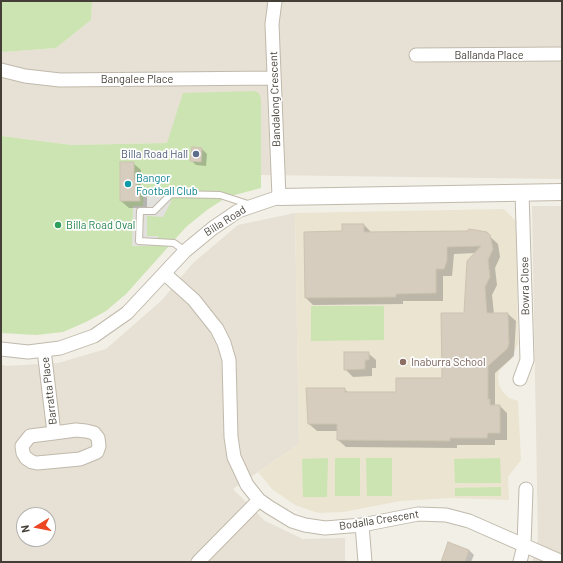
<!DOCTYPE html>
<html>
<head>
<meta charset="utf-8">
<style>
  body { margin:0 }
  #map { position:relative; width:563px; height:563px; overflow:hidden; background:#f2efe6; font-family:Barlow,sans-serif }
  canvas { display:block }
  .frame { position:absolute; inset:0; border:2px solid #443f36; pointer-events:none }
  .north { position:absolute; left:16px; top:507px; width:40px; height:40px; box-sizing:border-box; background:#fff; border:1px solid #b4b2af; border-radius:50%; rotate:260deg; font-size:11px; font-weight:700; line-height:16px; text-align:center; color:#443f36 }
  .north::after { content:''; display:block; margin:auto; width:14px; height:18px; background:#ed4622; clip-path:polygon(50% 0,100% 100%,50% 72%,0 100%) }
</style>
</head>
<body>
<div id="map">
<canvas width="563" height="563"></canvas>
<div class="frame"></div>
<div class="north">N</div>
</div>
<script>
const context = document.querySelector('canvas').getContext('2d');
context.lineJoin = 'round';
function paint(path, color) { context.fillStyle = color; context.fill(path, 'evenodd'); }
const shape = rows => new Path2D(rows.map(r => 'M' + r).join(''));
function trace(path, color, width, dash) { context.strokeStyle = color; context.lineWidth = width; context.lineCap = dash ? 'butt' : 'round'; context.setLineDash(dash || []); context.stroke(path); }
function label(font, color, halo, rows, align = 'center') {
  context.font = font + ' Barlow,sans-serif'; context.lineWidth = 3.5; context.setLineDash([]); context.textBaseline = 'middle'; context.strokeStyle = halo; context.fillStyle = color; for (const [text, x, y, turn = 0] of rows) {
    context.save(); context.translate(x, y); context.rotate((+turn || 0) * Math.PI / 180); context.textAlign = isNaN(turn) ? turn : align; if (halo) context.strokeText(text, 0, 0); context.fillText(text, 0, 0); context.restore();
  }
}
const residential = shape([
  [92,1,562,1,562,179,261,175,261,99,167,143,72,145,1,136,1,50,4,52,56,48,91,20],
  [532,206,562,206,562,562,532,562,538,541],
  [295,213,299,444,233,489,265,521,303,539,345,538,345,562,1,562,1,364,6,366,58,363,106,349,162,300,193,263,238,225],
  [24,515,48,515,48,539,24,539]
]);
const education = shape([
  [504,209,516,221,518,344,511,359,499,371,498,378,499,385,503,392,509,398,518,401,521,460,508,477,509,500,451,498,400,501,344,512,318,513,295,505,272,489,258,472,299,444,295,213]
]);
const green = shape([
  [1,1,92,1,91,20,56,48,4,52,1,50],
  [254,91,259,93,261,99,261,188,227,197,207,210,186,227,126,294,106,311,86,322,63,332,36,335,1,333,1,136,72,145,167,143,183,93],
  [311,306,384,306,384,340,311,341],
  [328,458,327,497,303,497,302,459],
  [335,458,360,458,360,496,335,496],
  [366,458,392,458,392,496,367,496],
  [500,458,501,483,455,483,454,459],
  [501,487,501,496,455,496,455,488]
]);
const parking = shape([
  [144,189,171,189,171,202,163,217,147,216,147,236,158,236,158,246,132,246,133,206,143,206]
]);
const shadow = shape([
  [202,149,207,154,206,166,196,165,191,160],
  [133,163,141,170,141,187,147,197,147,208,129,208,121,201],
  [364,225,372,233,486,233,498,244,500,257,495,268,497,285,492,295,494,314,508,314,516,321,514,356,495,373,495,406,500,406,507,413,507,440,495,440,495,445,457,445,457,448,346,447,338,440,338,431,317,431,309,424,344,389,349,393,397,393,443,379,465,314,475,253,454,254,452,276,443,276,443,301,403,301,403,304,313,305,306,298,343,232],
  [368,353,376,360,376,368,372,368,372,376,353,377,345,369],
  [469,550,474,555,471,562,443,562]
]);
const building = shape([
  [192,147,202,148,201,162,190,161,192,147],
  [120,162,134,162,134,180,136,180,136,188,139,188,140,201,120,201,120,162],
  [342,224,364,224,364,232,467,231,469,229,487,232,490,235,493,249,488,260,490,277,485,287,487,313,508,313,509,344,507,349,488,366,488,399,490,399,490,405,500,405,500,433,488,433,487,438,450,438,450,441,337,440,337,424,308,424,306,388,345,388,345,392,396,392,396,378,442,378,441,313,464,313,467,261,481,246,447,247,447,261,444,269,436,269,436,293,396,294,396,297,305,298,304,232,342,231,342,224],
  [344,352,369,352,369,360,365,360,365,369,344,370,344,352],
  [448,542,469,550,465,562,441,562,448,542]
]);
const service = shape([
  [185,251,174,243,139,241,140,211,154,211,171,194,220,195,251,205]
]);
const minor = shape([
  [416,55,562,54],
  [1,70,25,76,60,80,274,78],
  [165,274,194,300,217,329,224,343,229,360,231,437,234,457,247,485,259,500,269,507,292,521,305,525,325,528,362,525,418,514,446,515,469,521,562,562],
  [1,349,28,352,60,348,94,336,127,313,185,251,213,228,238,211,279,197,272,24,275,1],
  [44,350,54,433,76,430,86,431,94,433,98,438,99,446,97,452,80,459,37,463,32,462,26,458,23,453,22,446,30,436,54,433],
  [520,379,527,360,522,192],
  [362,525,365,562],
  [198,562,259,500],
  [520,562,524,545,526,489]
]);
const tertiary = shape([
  [279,197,562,192]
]);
const markers = [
  [196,154,4,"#5c6f8a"],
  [128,184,4,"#0f9aa8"],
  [58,225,4,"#2e9e5b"],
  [403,362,4,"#8d6e63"]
];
const streetNames = [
  ["Ballanda Place",489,55],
  ["Bangalee Place",137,79],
  ["Bandalong Crescent",275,99,-92],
  ["Billa Road",225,221,-32],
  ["Bowra Close",525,286,-91],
  ["Barratta Place",49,391,-97],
  ["Bodalla Crescent",379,520,-9]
];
const serviceNames = [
  ["Billa Road Hall",188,154]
];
const cultureNames = [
  ["Bangor",136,178],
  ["Football Club",136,191]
];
const leisureNames = [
  ["Billa Road Oval",66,225]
];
const educationNames = [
  ["Inaburra School",411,362]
];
paint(residential, '#e6e1d4');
paint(education, '#eae4d1');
paint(green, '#cce4b1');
paint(parking, '#e3e1de');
paint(shadow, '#0003');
paint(building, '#d6cdbf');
trace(building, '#cdc3b0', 1);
trace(service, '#c0b9ac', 8);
trace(minor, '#c0b9ac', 15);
trace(tertiary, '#c0b9ac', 18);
trace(service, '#fff', 6);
trace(minor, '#fff', 13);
trace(tertiary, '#fff', 16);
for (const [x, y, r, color] of markers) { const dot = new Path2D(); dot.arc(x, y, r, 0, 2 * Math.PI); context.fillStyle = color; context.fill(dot); trace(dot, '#fff', 1.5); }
label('11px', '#443f36', '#fff', streetNames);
label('11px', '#4e5e75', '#fff', serviceNames, 'right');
label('11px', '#0d838f', '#fff', cultureNames, 'left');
label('11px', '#27864d', '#fff', leisureNames, 'left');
label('11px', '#785e54', '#fff', educationNames, 'left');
</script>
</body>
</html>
